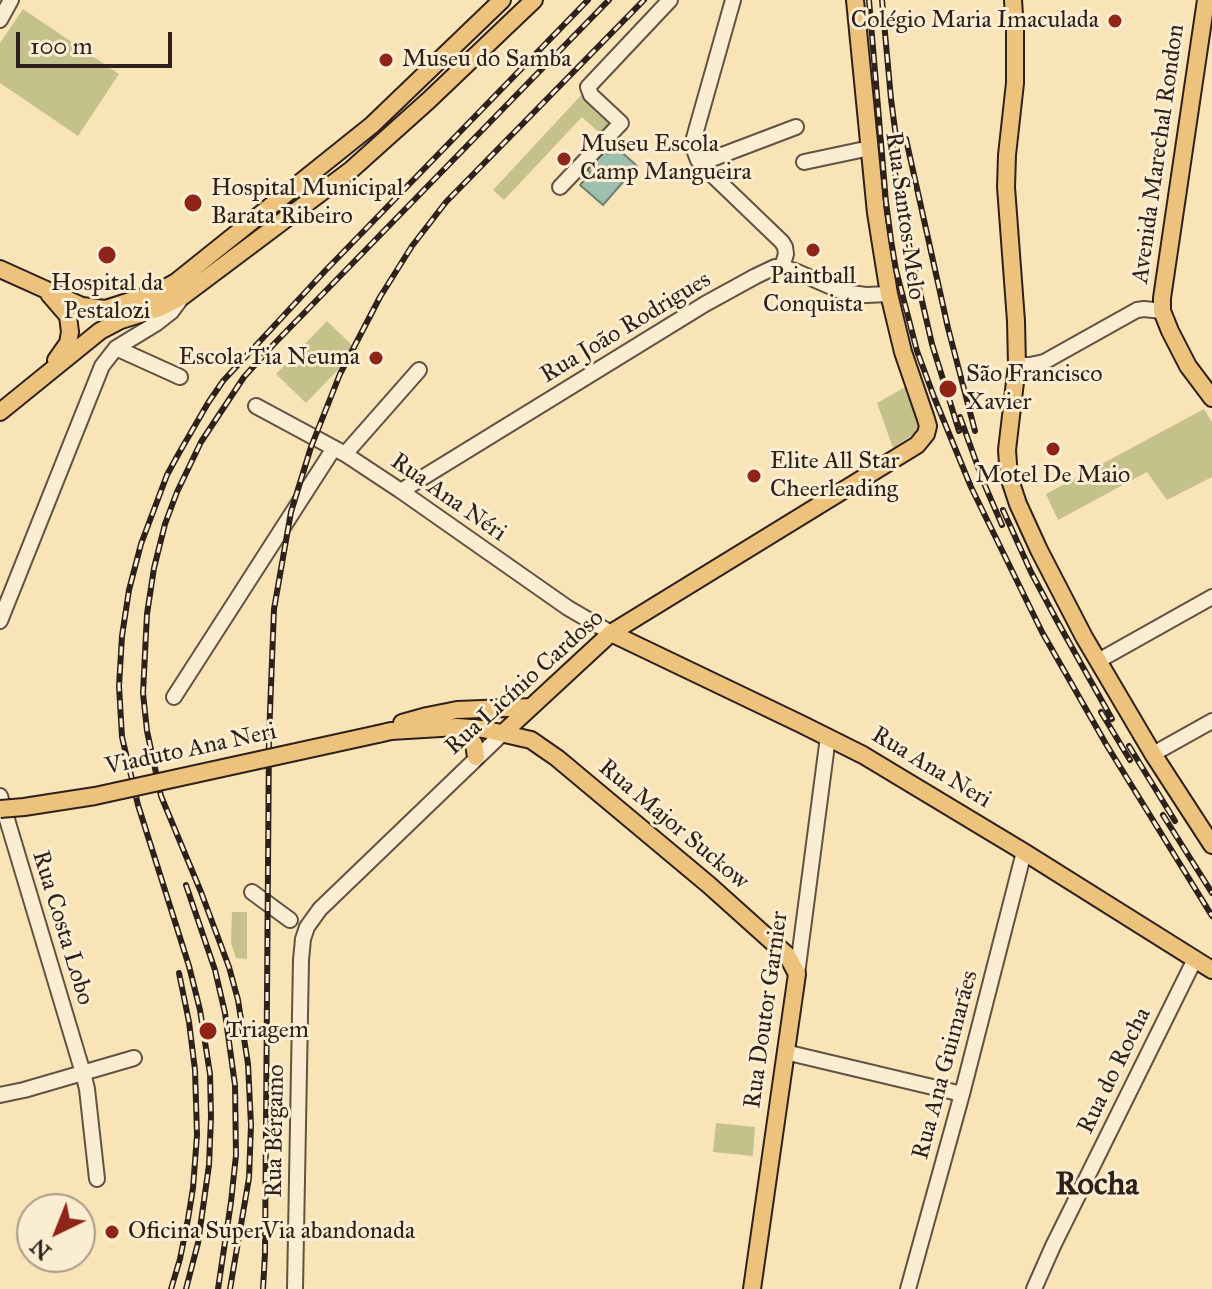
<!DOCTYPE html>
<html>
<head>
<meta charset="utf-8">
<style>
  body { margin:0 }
  #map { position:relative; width:1212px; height:1289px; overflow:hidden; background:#f9e4b8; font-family:"IM FELL Great Primer",serif }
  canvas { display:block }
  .north { position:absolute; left:16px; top:1193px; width:80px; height:80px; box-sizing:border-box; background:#fbedd1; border:2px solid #a99b88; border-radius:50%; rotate:223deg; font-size:22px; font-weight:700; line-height:32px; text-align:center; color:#2e211b }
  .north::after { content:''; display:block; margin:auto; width:28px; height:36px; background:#8f2418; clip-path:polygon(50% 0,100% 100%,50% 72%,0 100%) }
  .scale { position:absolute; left:16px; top:32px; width:156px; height:36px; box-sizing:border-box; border:4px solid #2e211b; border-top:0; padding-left:10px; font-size:24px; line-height:28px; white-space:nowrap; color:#2e211b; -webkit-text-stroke:6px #fbedd1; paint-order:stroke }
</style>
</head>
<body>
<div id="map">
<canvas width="1212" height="1289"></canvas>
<div class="north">N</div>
<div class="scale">100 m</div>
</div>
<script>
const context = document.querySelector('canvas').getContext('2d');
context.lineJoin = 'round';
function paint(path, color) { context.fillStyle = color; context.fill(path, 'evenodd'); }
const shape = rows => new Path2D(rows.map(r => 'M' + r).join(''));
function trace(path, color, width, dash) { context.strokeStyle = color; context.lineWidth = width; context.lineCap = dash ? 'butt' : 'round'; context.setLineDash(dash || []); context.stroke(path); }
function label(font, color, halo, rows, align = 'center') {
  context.font = font + ' "IM FELL Great Primer",serif'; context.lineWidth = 6; context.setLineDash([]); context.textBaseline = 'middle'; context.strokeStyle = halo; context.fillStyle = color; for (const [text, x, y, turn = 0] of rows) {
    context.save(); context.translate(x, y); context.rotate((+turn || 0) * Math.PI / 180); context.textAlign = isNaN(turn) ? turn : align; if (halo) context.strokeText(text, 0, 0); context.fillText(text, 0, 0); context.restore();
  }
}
const green = shape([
  [23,9,119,74,78,136,0,83,0,43],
  [585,91,617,121,603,136,582,117,504,200,493,190],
  [327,321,357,350,306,403,276,374],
  [907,386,920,424,921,429,893,448,877,403],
  [1204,409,1212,422,1212,477,1167,500,1147,472,1058,520,1046,494],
  [232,912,247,912,247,959,236,958,231,943],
  [716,1123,755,1127,753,1156,713,1152]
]);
const water = shape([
  [615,146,637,166,603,205,580,185,591,173,584,167,601,148,608,154,615,146]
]);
const minor = shape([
  [733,0,694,138,693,147,698,160,705,168,782,242,785,247,786,254,782,267],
  [0,20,11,0],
  [698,160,709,160,796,127],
  [804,162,870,148],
  [560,187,621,123,591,95,588,87,670,0],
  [116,348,180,377],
  [1017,365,1030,365,1044,362,1137,310,1144,309,1162,311],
  [256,406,345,454,401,491,568,608,611,633],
  [345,454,419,370],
  [401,491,705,304,756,276,775,267,782,267,795,271,843,292,866,295,889,294],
  [0,621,102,366,116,348,157,323,171,312,183,296],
  [1098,661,1212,597],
  [174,697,334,448],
  [1153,754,1212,721],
  [0,796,83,1073,87,1089,97,1179],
  [252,892,290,920],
  [797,974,828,737],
  [785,1052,962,1094],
  [0,1095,24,1090,134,1058],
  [295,1289,301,960,303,939,307,927,320,909,503,733],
  [908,1289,962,1094,1024,852],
  [1034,1289,1053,1246,1195,959]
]);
const major = shape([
  [1013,0,1015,30,1015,83,1007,155,1006,187,1016,321,1017,365,1007,450,1009,477,1018,504,1039,550,1084,637,1153,754,1212,845],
  [1206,0,1162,298,1162,311,1170,331,1188,366,1212,398],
  [0,269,82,306,105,309,158,292,176,282,372,125,502,0],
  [49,294,68,316,70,332,68,343,56,360],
  [0,412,100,331,121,320,162,307,183,296,351,170,429,100,534,0],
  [611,633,801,724,863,755,1024,852,1212,970],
  [402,723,427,716,457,710,531,707],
  [457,727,464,731,474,744,476,757],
  [503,733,611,633,917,445,926,434,928,426,926,419,903,352,889,294,876,213,855,0],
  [378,734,391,731,457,727,483,729,531,740,557,758,709,885,787,955,797,974,752,1289]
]);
const rail = shape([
  [869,0,886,202,891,240,896,270,917,351,934,397,971,487,1042,632,1106,744,1212,916],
  [882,0,891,99,899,160],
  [906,139,948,328,975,431],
  [891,151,906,232,932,344,959,431],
  [960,417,983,481,1002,525],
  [1003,510,1031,572,1056,619,1112,719],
  [1101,712,1130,760],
  [1129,746,1175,821],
  [1163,815,1212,893],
  [186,885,215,970,225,1013,235,1085,236,1155,231,1202,218,1289],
  [171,1289,180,1259,188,1219,193,1188,197,1135,195,1070,189,1022,179,973],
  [186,1289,198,1243,209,1165,211,1117,210,1074,200,1010,189,966,138,805,122,737,119,686,122,636,129,590,141,544,167,475,179,453,208,403,223,381,325,271,588,0],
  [230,1289,249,1178,251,1125,248,1064,238,1000,229,967,201,892,161,796,147,731,143,693,147,614,154,568,165,524,177,492,201,442,244,377,272,346,609,0],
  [263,1289,265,1253,269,737,274,609,291,512,311,447,340,374,380,297,412,246,446,202,644,0]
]);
const majorBridge = shape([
  [0,809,24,807,95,796,378,734]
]);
const markers = [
  [1115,21,8,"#8f2418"],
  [386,60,8,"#8f2418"],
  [564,159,8,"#8f2418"],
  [193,203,10,"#8f2418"],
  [813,250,8,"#8f2418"],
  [107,255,10,"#8f2418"],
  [376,358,8,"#8f2418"],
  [948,389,10,"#8f2418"],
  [1053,449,8,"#8f2418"],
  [754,476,8,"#8f2418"],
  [208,1031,10,"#8f2418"],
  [112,1232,8,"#8f2418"]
];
const poiNames = [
  ["Colégio Maria Imaculada",1099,21,"right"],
  ["Museu do Samba",402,60],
  ["Museu Escola",580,145],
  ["Camp Mangueira",580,173],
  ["Hospital Municipal",211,189],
  ["Barata Ribeiro",211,217],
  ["Paintball",813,277,"center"],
  ["Conquista",813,305,"center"],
  ["Hospital da",107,284,"center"],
  ["Pestalozi",107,312,"center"],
  ["Escola Tia Neuma",360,358,"right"],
  ["São Francisco",966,375],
  ["Xavier",966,403],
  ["Elite All Star",770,462],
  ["Cheerleading",770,490],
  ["Motel De Maio",1053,476,"center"],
  ["Triagem",226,1031],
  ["Oficina SuperVia abandonada",128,1232]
];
const streetNames = [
  ["Avenida Marechal Rondon",1159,154,-82],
  ["Rua Santos Melo",904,216,82],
  ["Rua João Rodrigues",626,328,-31],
  ["Rua Ana Néri",448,498,35],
  ["Rua Licínio Cardoso",525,683,-42],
  ["Viaduto Ana Neri",191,750,-12],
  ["Rua Ana Neri",931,768,31],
  ["Rua Major Suckow",673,825,40],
  ["Rua Costa Lobo",62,928,73],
  ["Rua Doutor Garnier",767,1010,-82],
  ["Rua Ana Guimarães",946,1065,-75],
  ["Rua do Rocha",1115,1071,-64],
  ["Rua Bérgamo",276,1131,-89]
];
const districtNames = [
  ["Rocha",1097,1186]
];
paint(green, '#c4c28a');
paint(water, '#9ebfae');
trace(water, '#718073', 2);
trace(minor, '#615242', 18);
trace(major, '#2e211b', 20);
trace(minor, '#fbedd1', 14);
trace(major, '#ecc27c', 16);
trace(rail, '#2e211b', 6);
trace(rail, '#fbedd1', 3, [9]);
trace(majorBridge, '#2e211b', 20, []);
trace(majorBridge, '#ecc27c', 16);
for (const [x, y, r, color] of markers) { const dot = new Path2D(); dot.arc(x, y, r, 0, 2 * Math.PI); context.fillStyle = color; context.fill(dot); trace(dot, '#fbedd1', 3); }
label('24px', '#2e211b', '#fbedd1', poiNames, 'left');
label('24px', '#2e211b', '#fbedd1', streetNames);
label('bold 32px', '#2e211b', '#fbedd1', districtNames);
</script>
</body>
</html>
